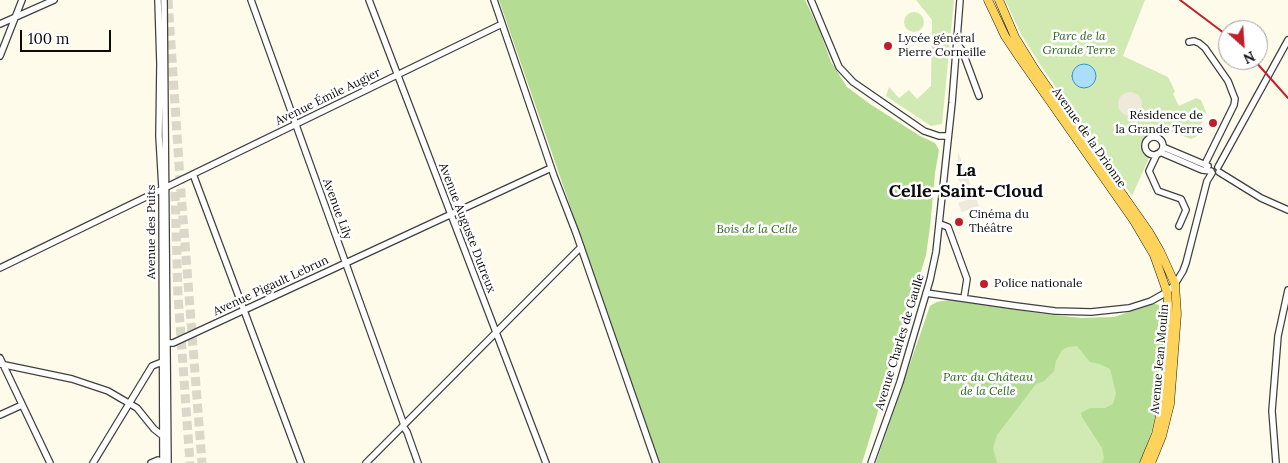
<!DOCTYPE html>
<html>
<head>
<meta charset="utf-8">
<style>
  body { margin:0 }
  #map { position:relative; width:1288px; height:463px; overflow:hidden; background:#fffbea; font-family:Lora,serif }
  canvas { display:block }
  .north { position:absolute; left:1218px; top:20px; width:50px; height:50px; box-sizing:border-box; background:#fff; border:1px solid #9e9e9e; border-radius:50%; rotate:154deg; font-size:14px; font-weight:700; line-height:20px; text-align:center; color:#0c0c0c }
  .north::after { content:''; display:block; margin:auto; width:18px; height:22px; background:#c01f2a; clip-path:polygon(50% 0,100% 100%,50% 72%,0 100%) }
  .scale { position:absolute; left:20px; top:30px; width:91px; height:22px; box-sizing:border-box; border:2px solid #0c0c0c; border-top:0; padding-left:6px; font-size:15px; line-height:18px; white-space:nowrap; color:#0c0c0c; -webkit-text-stroke:4px #fff; paint-order:stroke }
</style>
</head>
<body>
<div id="map">
<canvas width="1288" height="463"></canvas>
<div class="north">N</div>
<div class="scale">100 m</div>
</div>
<script>
const context = document.querySelector('canvas').getContext('2d');
context.lineJoin = 'round';
function paint(path, color) { context.fillStyle = color; context.fill(path, 'evenodd'); }
const shape = rows => new Path2D(rows.map(r => 'M' + r).join(''));
function trace(path, color, width, dash) { context.strokeStyle = color; context.lineWidth = width; context.lineCap = dash ? 'butt' : 'round'; context.setLineDash(dash || []); context.stroke(path); }
function label(font, color, halo, rows, align = 'center') {
  context.font = font + ' Lora,serif'; context.lineWidth = 5; context.setLineDash([]); context.textBaseline = 'middle'; context.strokeStyle = halo; context.fillStyle = color; for (const [text, x, y, turn = 0] of rows) {
    context.save(); context.translate(x, y); context.rotate((+turn || 0) * Math.PI / 180); context.textAlign = isNaN(turn) ? turn : align; if (halo) context.strokeText(text, 0, 0); context.fillText(text, 0, 0); context.restore();
  }
}
const green = shape([
  [916,0,954,0,942,124,931,126,886,96,889,87,899,98,909,90,917,99,931,86,932,20],
  [1005,0,1145,0,1123,56,1168,77,1175,91,1173,94,1179,106,1196,98,1201,100,1206,112,1196,137,1191,139,1167,130,1160,125,1154,125,1147,127,1150,135,1145,137,1142,146,1145,154,1149,158,1132,196,1041,66,1021,34],
  '904 22a10 10 0 1 1 20 0a10 10 0 1 1-20 0Z',
  [950,300,1043,314,1081,318,1114,317,1154,304,1159,305,1162,311,1164,328,1152,430,1140,463,876,463,930,306,937,302]
]);
const forest = shape([
  [499,0,805,0,819,29,831,62,847,87,870,104,920,136,935,143,939,150,935,173,930,227,926,255,862,463,659,463],
  [950,300,1043,314,1081,318,1114,317,1154,304,1159,305,1162,311,1164,328,1160,396,1152,430,1140,463,1102,463,1104,458,1102,448,1082,417,1081,413,1090,408,1105,408,1113,404,1116,393,1110,369,1100,364,1090,362,1077,346,1068,347,1062,350,1056,361,1054,371,1044,381,1036,384,997,435,993,448,997,463,876,463,930,306,937,302]
]);
const plaza = shape([
  '1118 104a12 12 0 1 1 24 0a12 12 0 1 1-24 0Z',
  [958,152,979,206,962,212,958,203,972,198,967,184,963,186,957,178]
]);
const water = shape([
  '1072 76a12 12 0 1 1 24 0a12 12 0 1 1-24 0Z'
]);
const highwayTunnel = shape([
  [168,0,180,179,202,463],
  [175,192,178,296,190,463]
]);
const minor = shape([
  [158,0,160,64,159,136,162,188,163,463],
  [164,0,168,463],
  [251,0,404,425],
  [369,0,546,463],
  [494,0,554,176,576,233,656,463],
  [811,0,839,67,853,82,924,131,939,136,948,136],
  [0,24,54,0],
  [1189,42,1194,41,1199,43,1205,48,1228,81,1235,99,1234,105,1205,164],
  [957,44,962,50,979,96],
  [0,56,22,0],
  '1145 146a9 9 0 1 1 18 0a9 9 0 1 1-18 0Z',
  [1163,147,1208,166],
  [1160,152,1202,170,1211,171],
  [1157,154,1149,171,1158,191,1181,199,1186,210,1179,226],
  [1218,167,1288,40],
  [1219,172,1261,198,1288,210],
  [193,174,301,463],
  [940,224,948,227,967,279,964,298],
  [0,268,502,24],
  [926,293,1016,306,1055,311,1091,312,1129,308,1151,301,1167,292,1175,284,1183,271,1186,263,1207,181,1212,173],
  [164,343,173,343,551,168],
  [0,358,50,463],
  [0,364,72,379,108,391,137,408,154,429,164,437],
  [0,415,22,405],
  [403,426,407,432,418,463],
  [93,463,152,366,162,362],
  [151,463,158,460,162,463],
  [366,463,581,247],
  [871,463,900,382,930,280,936,252,952,103,960,0],
  [1276,463,1272,411,1278,336,1288,290]
]);
const major = shape([
  [988,0,1005,36,1019,57,1134,221,1154,255,1160,272,1167,292,1169,314,1163,403,1156,434,1144,463],
  [999,0,1015,37,1034,68,1149,232,1160,251,1175,284,1177,314,1170,404,1162,436,1151,463]
]);
const rail = shape([
  [1180,0,1228,36],
  [1254,60,1288,98]
]);
const markers = [
  [888,46,5,"#c01f2a"],
  [1213,123,5,"#c01f2a"],
  [959,222,5,"#c01f2a"],
  [984,284,5,"#c01f2a"]
];
const parkNames = [
  ["Parc de la",1079,37],
  ["Grande Terre",1079,51],
  ["Bois de la Celle",757,230],
  ["Parc du Château",988,378],
  ["de la Celle",988,392]
];
const poiNames = [
  ["Lycée général",898,39],
  ["Pierre Corneille",898,53],
  ["Résidence de",1203,116,"right"],
  ["la Grande Terre",1203,130,"right"],
  ["Cinéma du",969,215],
  ["Théâtre",969,229],
  ["Police nationale",994,284]
];
const streetNames = [
  ["Avenue Émile Augier",328,97,-26],
  ["Avenue de la Drionne",1089,138,55],
  ["Avenue Lily",337,209,70],
  ["Avenue Auguste Dutreux",467,228,69],
  ["Avenue des Puits",152,232,-90],
  ["Avenue Pigault Lebrun",271,286,-25],
  ["Avenue Charles de Gaulle",900,342,-73],
  ["Avenue Jean Moulin",1160,359,-85]
];
const districtNames = [
  ["La",966,171],
  ["Celle-Saint-Cloud",966,192]
];
paint(green, '#d1eab3');
paint(forest, '#b4dc92');
paint(plaza, '#eee9da');
paint(water, '#addef8');
trace(water, '#3195d2', 1);
trace(highwayTunnel, '#dbd7c9', 9, [9, 4.5]);
trace(minor, '#3f3f3f', 8);
trace(major, '#1d1d1d', 9);
trace(minor, '#fff', 5.5);
trace(major, '#fed35b', 8);
trace(rail, '#c01f2a', 2);
for (const [x, y, r, color] of markers) { const dot = new Path2D(); dot.arc(x, y, r, 0, 2 * Math.PI); context.fillStyle = color; context.fill(dot); trace(dot, '#fff', 2); }
label('italic 12px', '#2b651a', '#fff', parkNames);
label('12px', '#0c0c0c', '#fff', poiNames, 'left');
label('12px', '#0c0c0c', '#fff', streetNames);
label('bold 18px', '#0c0c0c', '#fff', districtNames);
</script>
</body>
</html>
